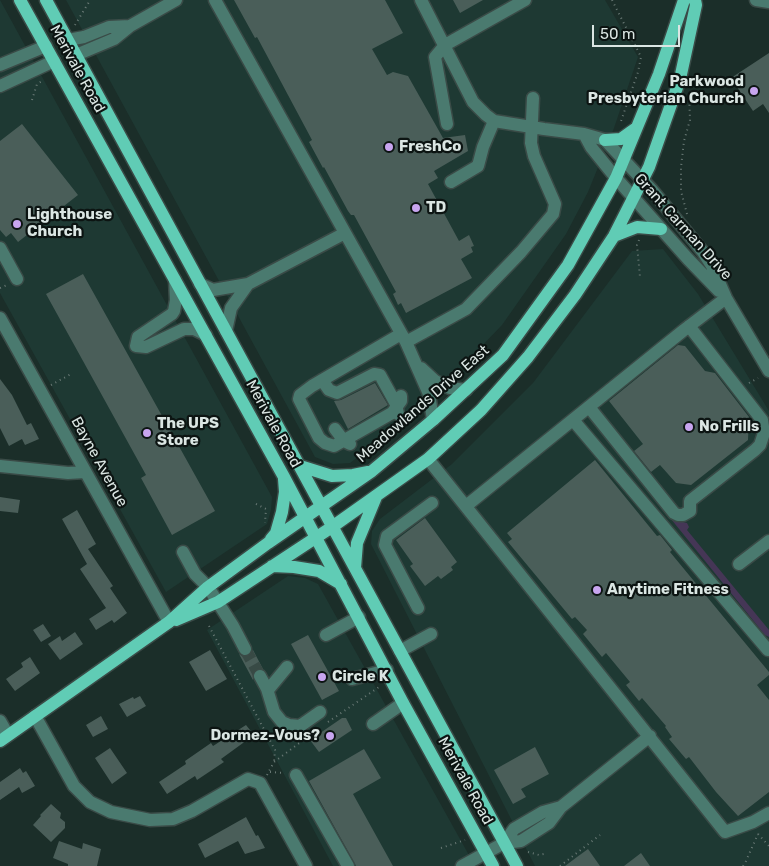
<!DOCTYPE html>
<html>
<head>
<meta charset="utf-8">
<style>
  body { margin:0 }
  #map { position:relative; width:769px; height:866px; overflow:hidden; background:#1b2e29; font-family:Rubik,sans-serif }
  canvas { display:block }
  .scale { position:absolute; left:592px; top:25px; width:88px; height:22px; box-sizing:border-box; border:2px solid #dbe6e3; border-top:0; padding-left:6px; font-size:15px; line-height:18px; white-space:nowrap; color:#dbe6e3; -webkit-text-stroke:4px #0c1412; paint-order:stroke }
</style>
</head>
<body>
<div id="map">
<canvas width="769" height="866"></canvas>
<div class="scale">50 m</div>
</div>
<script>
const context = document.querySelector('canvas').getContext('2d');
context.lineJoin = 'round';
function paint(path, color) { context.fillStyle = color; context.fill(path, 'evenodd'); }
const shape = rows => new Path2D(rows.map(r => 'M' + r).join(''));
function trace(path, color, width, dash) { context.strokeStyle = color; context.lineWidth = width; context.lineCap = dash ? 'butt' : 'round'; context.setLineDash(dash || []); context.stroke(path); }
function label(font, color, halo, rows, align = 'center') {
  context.font = font + ' Rubik,sans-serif'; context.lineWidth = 4.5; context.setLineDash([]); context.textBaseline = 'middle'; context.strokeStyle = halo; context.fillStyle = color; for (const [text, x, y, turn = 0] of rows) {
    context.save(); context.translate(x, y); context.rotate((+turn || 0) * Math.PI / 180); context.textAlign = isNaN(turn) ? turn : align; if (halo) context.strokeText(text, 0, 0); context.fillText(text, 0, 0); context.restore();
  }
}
const built = shape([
  [0,0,272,497,271,510,267,524,166,592,0,293],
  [66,0,605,0,638,57,614,128,588,192,566,234,502,325,422,408,350,463,333,464,315,457],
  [663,249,698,294,769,411,769,866,535,866,371,544,372,531,380,519,452,464,533,383,632,251],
  [288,576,305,578,318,584,475,866,333,866,207,630]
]);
const green = shape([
  [671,519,687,523,689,527,687,530,769,630,769,637,765,635]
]);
const building = shape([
  [234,0,385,0,403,33,372,49,387,75,393,72,408,76,443,138,465,135,468,151,434,171,438,178,428,184,459,241,469,235,474,246,471,247,473,252,461,259,472,278,406,313,401,303,398,305,393,294,396,292,354,215,351,215,348,211,324,167,323,168,309,142,312,140,257,37,255,38],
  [453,0,483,0,460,13],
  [769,53,769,113,763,104,753,111,731,78],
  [22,124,78,195,18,242,11,233,6,237,0,230,0,141],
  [83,274,215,511,172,535,141,478,146,475,46,294],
  [678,345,685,346,705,371,715,373,749,417,748,440,691,485,676,483,660,465,651,472,634,451,643,444,609,401],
  [0,379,12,395,27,425,31,423,39,439,25,445,22,439,9,446,0,428],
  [375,383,388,405,348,429,334,401,341,400],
  [595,460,657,536,660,535,672,550,670,552,769,672,769,675,757,685,769,700,769,792,738,816,716,792,689,757,686,759,669,739,672,737,665,727,666,726,642,698,639,701,626,685,630,682,606,653,602,657,583,634,587,630,575,617,572,619,508,542,512,539,507,533],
  [0,497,20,500,18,513,0,511],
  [77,510,96,544,88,549,113,586,110,588,127,613,114,623,112,620,96,630,89,619,106,608,80,569,87,564,62,519],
  [425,518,457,562,451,567,453,570,441,579,438,576,425,586,410,566,413,564,396,540],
  [43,624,51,636,41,642,33,630],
  [75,632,83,644,60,660,48,644,60,636,62,641],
  [308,635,339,691,322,700,291,644],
  [210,650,227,679,206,691,189,662],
  [253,650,263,669,257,669,253,671,253,680,239,654,244,657,248,656],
  [30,657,40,673,15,691,6,679,23,667,21,663],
  [140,696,146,706,127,717,119,704,133,697,134,699],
  [101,716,108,729,93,737,86,725],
  [342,718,346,718,352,730,319,752,310,740],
  [246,725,254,735,221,759,224,762,197,780,195,776,167,794,159,782,186,764,185,761,211,743,213,746],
  [535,747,549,774,521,789,526,797,513,804,494,770],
  [110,748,127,773,112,784,95,758],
  [364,749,381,778,353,794,393,866,356,866,309,781],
  [20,768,23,773,26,771,35,786,22,793,19,787,0,800,0,782],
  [51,804,61,813,60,818,65,822,65,828,51,842,33,825,41,816,40,815],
  [246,817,256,836,258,835,265,848,245,854,238,841,205,858,198,844],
  [59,841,82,849,83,843,101,849,97,866,68,866,68,864,53,858],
  [588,849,600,866,565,866,577,857],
  [641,853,650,866,624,866]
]);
const minorTunnel = shape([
  [245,649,260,676]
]);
const path = shape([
  [612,0,641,57,638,72,620,124],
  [75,25,89,2,87,0],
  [32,100,37,84,42,81],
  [687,214,681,191,681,167,684,141,690,120,689,94],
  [639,240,637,245,640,277],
  [0,288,7,285],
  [749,383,758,378],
  [51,385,71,374],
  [256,504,266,509,265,523],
  [209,626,275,750,274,762],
  [328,722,379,687],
  [270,772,285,773],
  [267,775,274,762,306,738],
  [758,834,769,846],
  [441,848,465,840],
  [528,852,539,855,544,854],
  [560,866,600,835],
  [743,866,746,861,758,834]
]);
const minor = shape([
  [215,0,406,342,429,394,433,420],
  [421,0,473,102,486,115,494,121,544,129,584,134,605,140,652,190,703,252,712,266,726,298,769,371],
  [756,0,769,2],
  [68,40,84,37,109,27,130,26],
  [76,55,114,39,130,26,176,0],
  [0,65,46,46],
  [0,86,54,61],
  [447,124,435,57,445,45,525,0],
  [584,134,591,147,616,178,688,259,719,291],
  [451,182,478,166,483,147,494,121],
  [0,248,17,279],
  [175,280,176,300,174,311,172,314,138,337,136,346,146,347,184,329,194,329,206,335],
  [200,284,213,290,248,284,345,233],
  [0,318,169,622],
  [226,331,231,308,248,284],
  [406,342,466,309,521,252,553,214,555,204,534,156,531,143,533,98],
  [421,368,435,381,450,388,466,390],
  [322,380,329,390,337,393,374,374,380,375,396,404,398,414],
  [401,396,401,401,392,413,334,446,325,443,319,438,299,399,300,395,312,386,401,334],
  [589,407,674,513,678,515,683,515,690,511,690,501,755,450,760,445,764,433,762,420,689,326],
  [573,420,768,650],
  [335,429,344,441,350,444],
  [428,459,725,832,753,822,769,813],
  [0,466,68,473,85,472],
  [466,506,684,330,726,298],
  [183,552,195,574,208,587,233,626,245,649],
  [739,564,769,541],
  [418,608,385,545,387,536,432,503],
  [326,635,359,617],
  [400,651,431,634],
  [260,676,267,689,274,712,282,722,289,725,300,726,320,712],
  [352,679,387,670],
  [268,690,287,667],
  [35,716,74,786,90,802,111,812,150,820,173,819,192,811,248,779,260,783,306,866],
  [0,721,8,735],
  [373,724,403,703],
  [296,775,348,866],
  [504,843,514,829,543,812,561,807],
  [462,866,504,843,521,841,549,823,561,807,650,736]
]);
const major = shape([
  [20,0,284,477,403,703,493,866],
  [46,0,517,866],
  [605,140,621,139,635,129],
  [614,236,637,227,661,229],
  [300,466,332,476,353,475,368,472],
  [271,539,276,533,282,512,285,492,284,479],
  [272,566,294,567,319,571,341,584],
  [355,568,357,543,376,497],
  [176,620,218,602,332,527,428,459,481,410,528,357,575,295,614,236,649,167,680,79,696,5,695,0],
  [0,741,169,622,208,587,268,543,372,471,433,420,503,355,568,265,616,178,659,74,684,0]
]);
const markers = [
  [754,91,5,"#c8a5ef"],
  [389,147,5,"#c8a5ef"],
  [416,208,5,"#c8a5ef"],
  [17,224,5,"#c8a5ef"],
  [689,427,5,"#c8a5ef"],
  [147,433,5,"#c8a5ef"],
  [597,590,5,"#c8a5ef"],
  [322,677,5,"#c8a5ef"],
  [330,736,5,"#c8a5ef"]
];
const streetNames = [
  ["Merivale Road",77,69,61],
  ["Grant Carman Drive",683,227,48],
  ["Meadowlands Drive East",423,404,-41],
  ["Merivale Road",273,424,61],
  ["Bayne Avenue",99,462,61],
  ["Merivale Road",465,781,61]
];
const poiNames = [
  ["Parkwood",744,82,"right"],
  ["Presbyterian Church",744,99,"right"],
  ["FreshCo",399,147],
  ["TD",426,208],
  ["Lighthouse",27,215],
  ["Church",27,232],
  ["The UPS",157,424],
  ["Store",157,441],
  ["No Frills",699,427],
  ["Anytime Fitness",607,590],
  ["Circle K",332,677],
  ["Dormez-Vous?",320,736,"right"]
];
paint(built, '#1e3933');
paint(green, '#453656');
paint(building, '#4a5e59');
trace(minorTunnel, '#384a45', 12, [12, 6]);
trace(minor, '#3a4b47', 15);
trace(major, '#3a4b47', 15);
trace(path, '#6a7a76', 2, [1, 4]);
trace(minor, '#4a7a6f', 12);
trace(major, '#60ccb5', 12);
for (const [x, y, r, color] of markers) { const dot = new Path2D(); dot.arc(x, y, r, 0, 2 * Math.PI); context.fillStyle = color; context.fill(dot); trace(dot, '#0c1412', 2); }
label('15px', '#dbe6e3', '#0c1412', streetNames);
label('bold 15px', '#dbe6e3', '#0c1412', poiNames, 'left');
</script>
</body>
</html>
